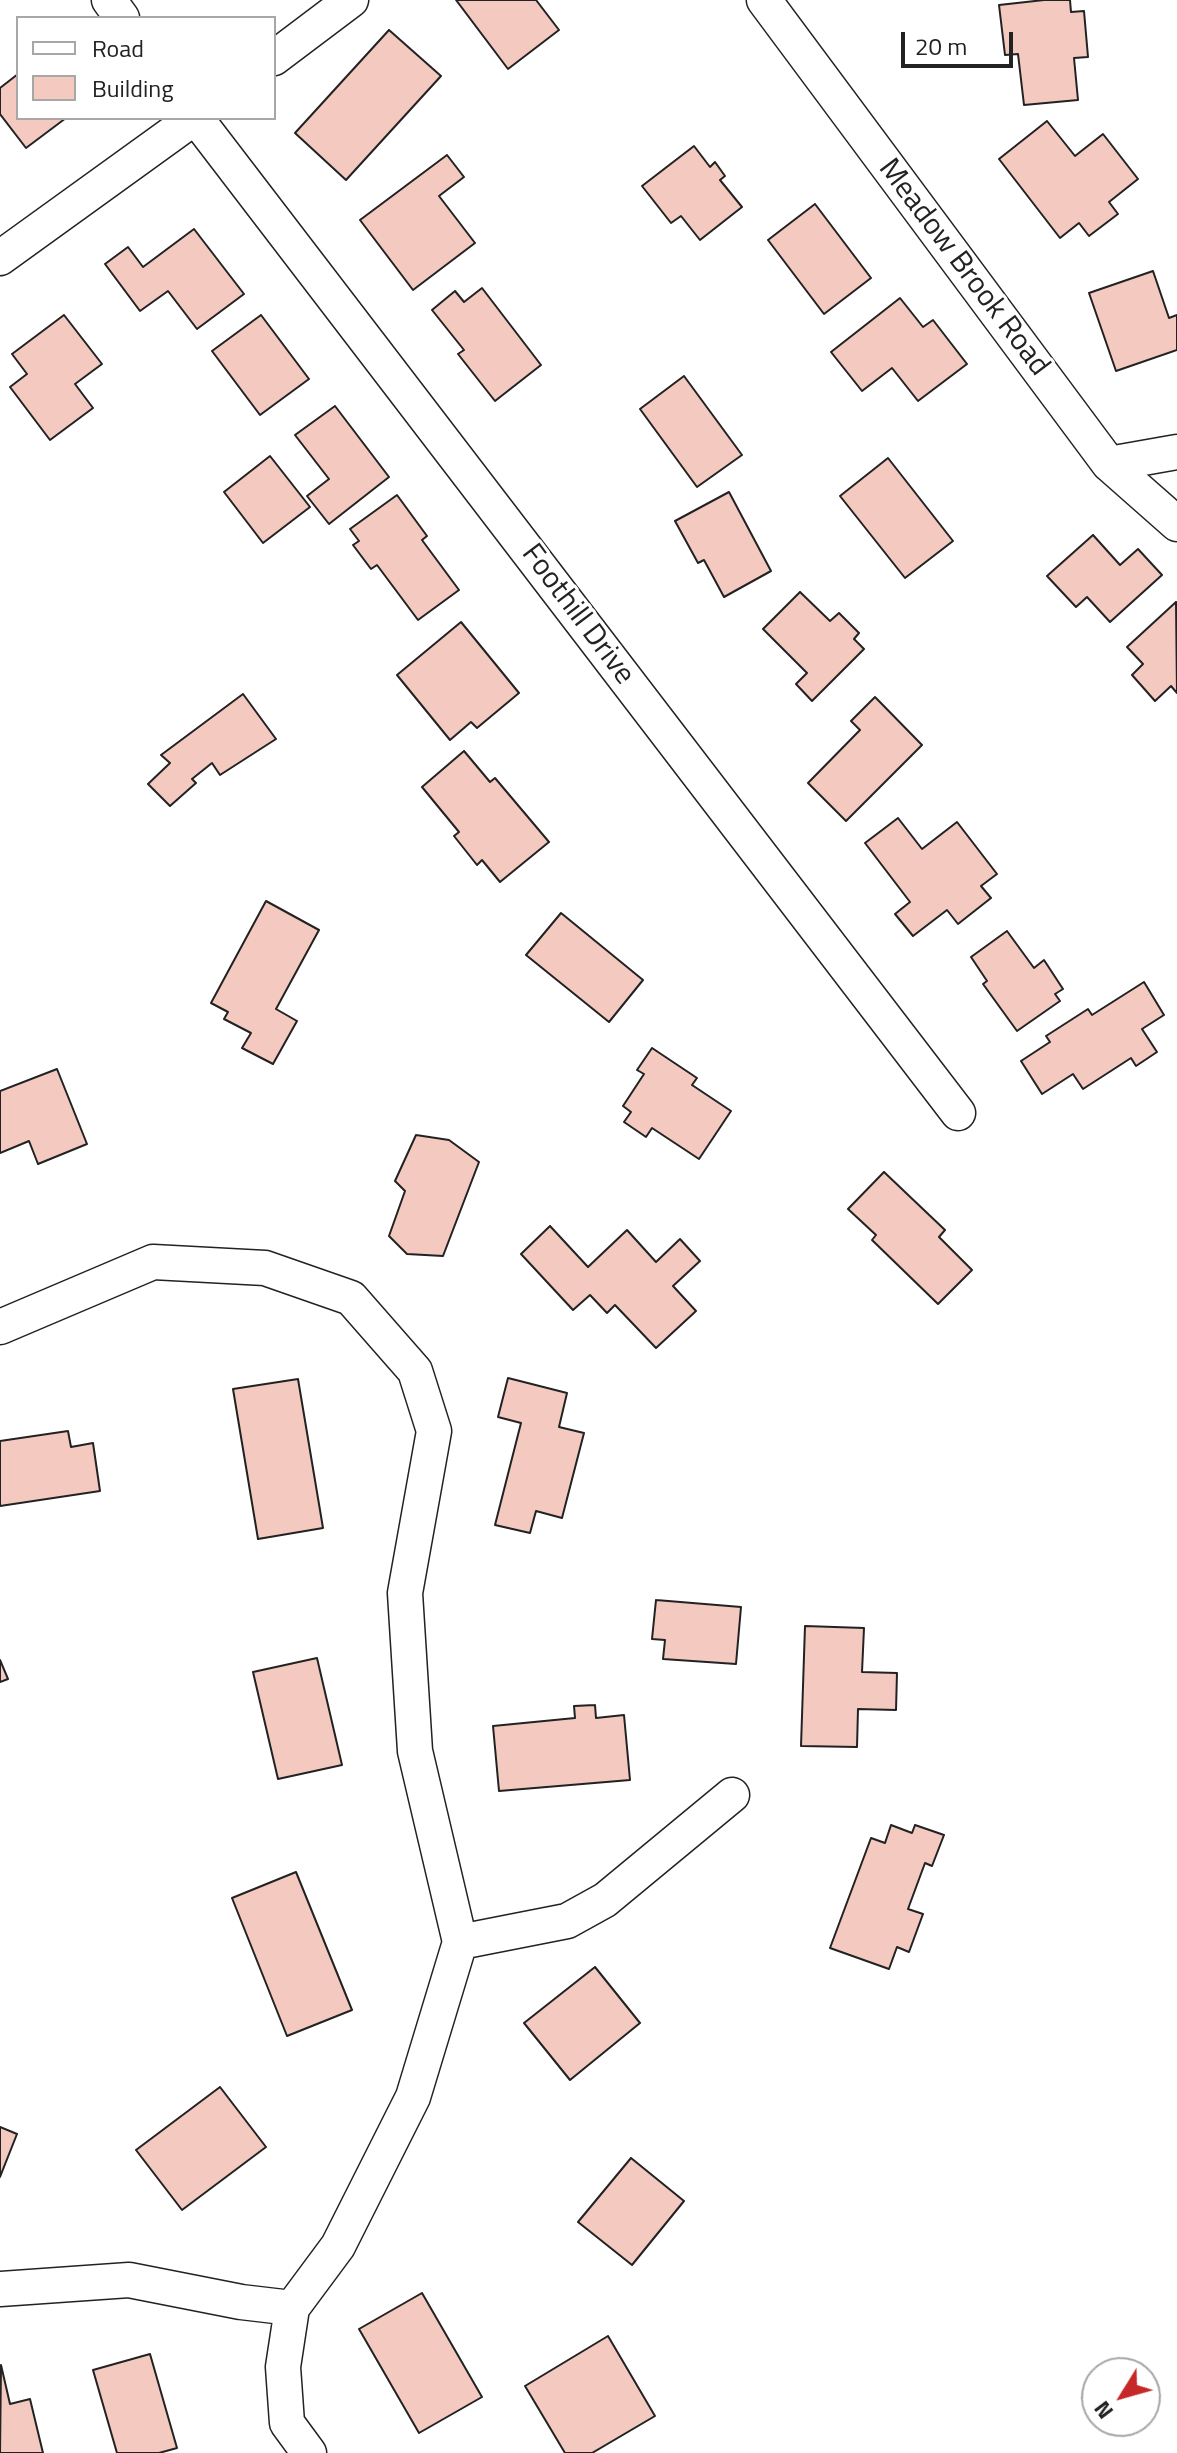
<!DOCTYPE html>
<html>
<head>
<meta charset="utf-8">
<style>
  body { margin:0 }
  #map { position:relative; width:1177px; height:2453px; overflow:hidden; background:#fff; font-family:"Titillium Web",sans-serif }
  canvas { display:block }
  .legend { position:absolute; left:16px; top:16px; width:260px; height:104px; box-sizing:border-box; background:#fff; border:2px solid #a7a7a7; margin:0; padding:10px 14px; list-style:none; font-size:24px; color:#222 }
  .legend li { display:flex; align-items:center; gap:16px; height:40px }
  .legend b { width:40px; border:2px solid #a7a7a7 }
  .north { position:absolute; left:1081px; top:2357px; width:80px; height:80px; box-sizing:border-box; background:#fff; border:2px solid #a7a7a7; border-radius:50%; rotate:233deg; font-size:22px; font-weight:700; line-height:32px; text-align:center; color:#222 }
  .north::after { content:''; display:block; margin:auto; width:28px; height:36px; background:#c62828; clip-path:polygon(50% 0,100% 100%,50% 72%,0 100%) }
  .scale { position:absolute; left:901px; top:32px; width:112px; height:36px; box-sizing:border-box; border:4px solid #222; border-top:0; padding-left:10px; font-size:24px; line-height:28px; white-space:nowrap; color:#222; -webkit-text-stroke:6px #fff; paint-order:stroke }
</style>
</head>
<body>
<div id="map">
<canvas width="1177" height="2453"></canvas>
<ul class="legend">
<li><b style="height:10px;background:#fff"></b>Road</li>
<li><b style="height:22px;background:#f3c9c0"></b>Building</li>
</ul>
<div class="north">N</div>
<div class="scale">20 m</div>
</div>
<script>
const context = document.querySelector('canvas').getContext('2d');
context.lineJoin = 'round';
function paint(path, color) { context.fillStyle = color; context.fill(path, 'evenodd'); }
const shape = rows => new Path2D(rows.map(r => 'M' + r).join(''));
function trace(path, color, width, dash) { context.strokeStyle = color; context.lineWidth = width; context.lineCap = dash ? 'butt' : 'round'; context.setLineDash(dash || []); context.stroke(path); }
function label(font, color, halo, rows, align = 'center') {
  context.font = font + ' "Titillium Web",sans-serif'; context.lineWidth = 6; context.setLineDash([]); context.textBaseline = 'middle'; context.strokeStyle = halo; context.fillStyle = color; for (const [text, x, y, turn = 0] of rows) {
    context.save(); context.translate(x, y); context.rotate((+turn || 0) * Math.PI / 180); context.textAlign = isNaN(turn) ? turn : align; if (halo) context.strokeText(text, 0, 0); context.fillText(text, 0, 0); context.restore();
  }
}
const building = shape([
  [456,0,536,0,559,30,508,69,456,0],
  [1044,0,1070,0,1071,12,1084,11,1088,57,1074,58,1078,100,1024,105,1018,54,1005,55,999,5,1044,0],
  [389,30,441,76,346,180,295,133,389,30],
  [18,74,18,118,66,118,26,148,0,114,0,88,18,74],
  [1047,121,1075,156,1103,134,1138,179,1109,202,1118,214,1089,236,1079,223,1060,238,999,159,1047,121],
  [694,146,710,167,715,162,725,176,720,180,742,207,700,240,681,216,671,223,642,186,694,146],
  [447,155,464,177,439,196,475,243,413,290,360,220,447,155],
  [815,204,871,278,824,314,768,240,815,204],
  [194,229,244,294,197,329,168,291,140,311,105,264,128,247,143,267,194,229],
  [1153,271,1169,318,1177,315,1177,350,1116,371,1089,293,1153,271],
  [482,288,541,365,495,401,458,354,464,350,432,310,455,291,464,302,482,288],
  [900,298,923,327,933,320,967,364,918,401,892,368,862,391,831,352,900,298],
  [64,315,102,364,75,384,93,408,50,440,10,387,27,374,12,354,64,315],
  [261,315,309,379,260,415,212,351,261,315],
  [684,376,742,455,697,487,640,409,684,376],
  [335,406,389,477,329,524,307,496,329,479,295,435,335,406],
  [270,456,310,507,263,543,224,492,270,456],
  [888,458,953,541,905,578,840,496,888,458],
  [729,492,771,571,724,597,704,560,698,563,675,521,729,492],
  [397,495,427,536,422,540,459,590,418,620,377,565,371,569,353,545,359,541,350,529,397,495],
  [1093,535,1120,565,1138,549,1162,575,1110,622,1087,597,1076,607,1047,576,1093,535],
  [800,592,830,621,839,613,859,633,854,639,864,649,812,701,796,684,807,673,763,629,800,592],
  [1176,602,1177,693,1171,686,1155,701,1132,675,1143,664,1127,647,1176,602],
  [461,622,519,693,477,728,471,722,450,740,397,675,461,622],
  [243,694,276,739,220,775,212,763,192,779,196,783,170,806,148,784,170,763,161,755,243,694],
  [875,697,922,745,846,821,808,783,860,730,851,721,875,697],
  [464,751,490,782,495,778,549,842,500,882,482,860,477,865,454,836,459,832,422,787,464,751],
  [898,818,922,849,957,822,997,874,981,886,991,898,958,924,947,910,913,936,895,914,910,902,865,843,898,818],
  [266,901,319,930,276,1009,297,1021,273,1064,242,1048,251,1033,224,1019,228,1012,211,1003,266,901],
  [561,913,643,980,609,1022,526,955,561,913],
  [1007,931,1034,968,1044,960,1063,989,1055,994,1060,1001,1017,1031,983,984,987,981,971,957,1007,931],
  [1144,982,1164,1015,1142,1029,1157,1052,1136,1066,1131,1058,1083,1089,1073,1074,1042,1094,1021,1061,1050,1042,1046,1036,1088,1009,1092,1015,1144,982],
  [652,1048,697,1078,692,1085,731,1111,699,1159,652,1128,646,1137,624,1122,631,1112,623,1106,644,1074,637,1070,652,1048],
  [57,1069,87,1144,38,1164,29,1141,0,1153,0,1091,57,1069],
  [416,1135,449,1140,479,1162,443,1256,407,1254,389,1236,405,1191,395,1181,416,1135],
  [884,1172,945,1230,939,1237,972,1270,938,1304,872,1240,876,1235,848,1209,884,1172],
  [550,1226,588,1267,627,1230,656,1262,680,1239,700,1261,673,1286,696,1311,656,1348,615,1305,607,1313,590,1295,573,1310,521,1254,550,1226],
  [508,1378,567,1393,559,1427,584,1433,562,1518,536,1511,530,1533,495,1525,521,1423,498,1417,508,1378],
  [298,1379,323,1528,258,1539,233,1389,298,1379],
  [68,1431,71,1447,93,1443,100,1491,0,1506,0,1441,68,1431],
  [656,1600,741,1607,736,1664,663,1659,665,1640,652,1639,656,1600],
  [805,1626,864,1628,862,1672,897,1673,896,1710,858,1709,857,1747,801,1746,805,1626],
  [317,1658,342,1765,278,1779,253,1672,317,1658],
  [0,1660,8,1679,0,1682,0,1660],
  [595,1705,596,1718,624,1715,630,1780,499,1791,493,1726,575,1718,574,1706,595,1705],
  [891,1825,912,1833,915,1825,944,1835,932,1866,925,1863,908,1909,923,1914,909,1952,897,1947,889,1969,830,1948,871,1838,885,1843,891,1825],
  [296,1872,352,2010,287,2036,232,1898,296,1872],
  [595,1967,640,2023,570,2080,524,2023,595,1967],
  [220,2087,266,2147,182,2210,136,2150,220,2087],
  [0,2127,17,2134,0,2177,0,2127],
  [631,2158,684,2201,632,2265,578,2222,631,2158],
  [422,2293,482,2397,419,2433,359,2329,422,2293],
  [608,2336,655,2416,592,2453,565,2453,525,2386,608,2336],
  [150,2354,177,2448,159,2453,117,2453,93,2370,150,2354],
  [1,2365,10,2404,30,2399,43,2453,0,2453,1,2365]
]);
const minor = shape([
  [109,0,122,18],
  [764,0,1109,464,1177,524],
  [274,58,351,0],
  [196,118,958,1113],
  [0,258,194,118],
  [1109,464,1177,452],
  [0,1327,153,1262,265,1268,351,1298,415,1371,434,1431,405,1593,415,1751,460,1942,413,2097,338,2246,292,2308,283,2367,287,2423,309,2453],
  [460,1942,567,1921,605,1900,732,1795],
  [0,2289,129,2280,241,2302,292,2308]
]);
const streetNames = [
  ["Meadow Brook Road",963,268,53],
  ["Foothill Drive",577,615,53]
];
paint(building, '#f3c9c0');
trace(building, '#222', 2);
trace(minor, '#222', 37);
trace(minor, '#fff', 34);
label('30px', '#222', '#fff', streetNames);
</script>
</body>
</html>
